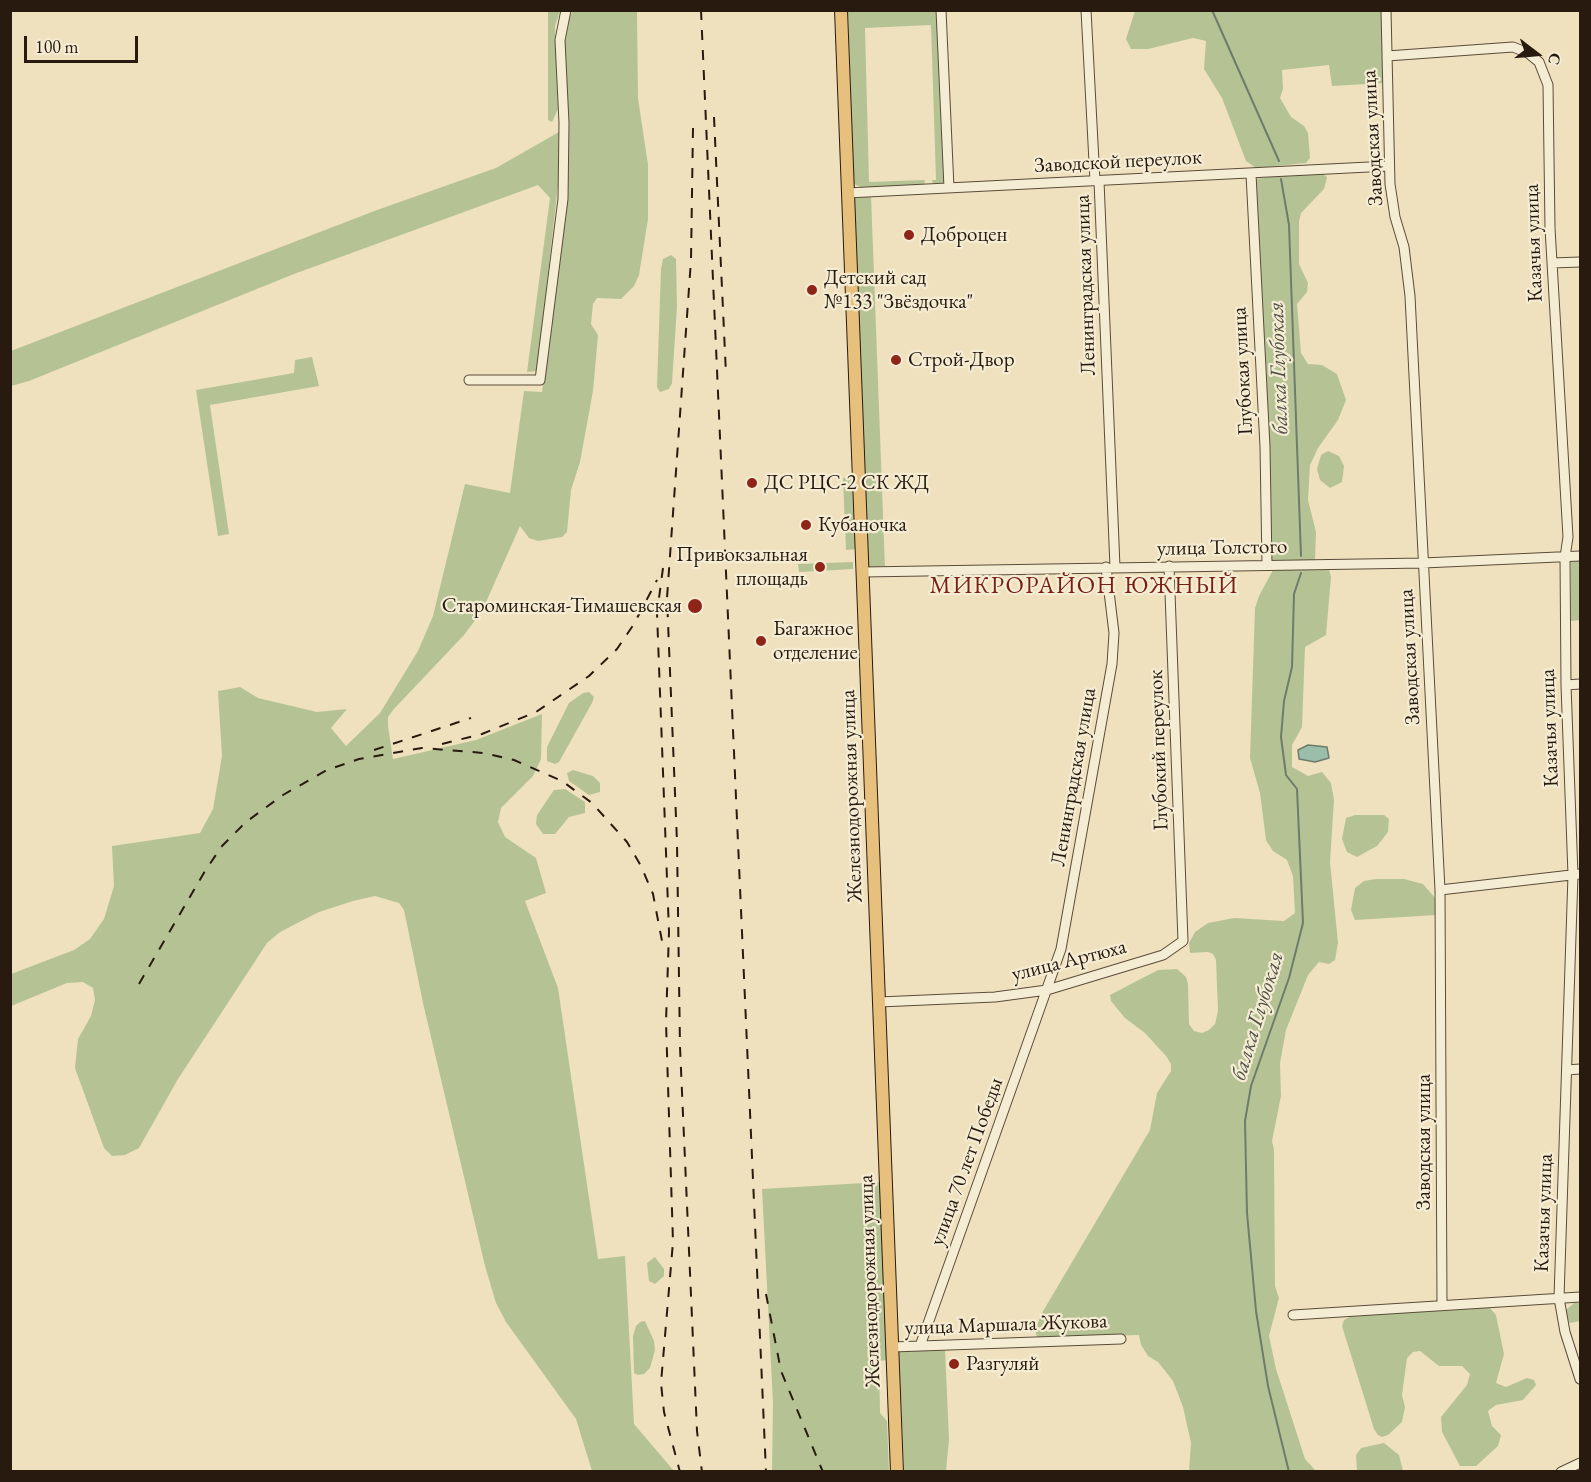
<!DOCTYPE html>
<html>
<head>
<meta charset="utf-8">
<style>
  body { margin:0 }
  #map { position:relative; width:1591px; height:1482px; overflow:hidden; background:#efe1bd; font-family:"EB Garamond",serif }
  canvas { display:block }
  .frame { position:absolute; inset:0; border:12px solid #281a0f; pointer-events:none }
  .north { position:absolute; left:1507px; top:24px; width:60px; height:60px; -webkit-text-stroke:4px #f5ecd4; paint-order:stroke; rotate:106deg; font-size:16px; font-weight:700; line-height:24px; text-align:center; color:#281a0f }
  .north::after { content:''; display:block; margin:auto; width:21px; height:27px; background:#281a0f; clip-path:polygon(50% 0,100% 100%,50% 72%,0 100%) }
  .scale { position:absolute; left:24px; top:36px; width:114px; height:27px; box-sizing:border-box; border:3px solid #281a0f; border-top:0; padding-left:8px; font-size:18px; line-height:21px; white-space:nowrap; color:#281a0f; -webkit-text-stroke:4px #f5ecd4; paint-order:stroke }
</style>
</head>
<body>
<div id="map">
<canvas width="1591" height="1482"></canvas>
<div class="frame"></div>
<div class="north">С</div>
<div class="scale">100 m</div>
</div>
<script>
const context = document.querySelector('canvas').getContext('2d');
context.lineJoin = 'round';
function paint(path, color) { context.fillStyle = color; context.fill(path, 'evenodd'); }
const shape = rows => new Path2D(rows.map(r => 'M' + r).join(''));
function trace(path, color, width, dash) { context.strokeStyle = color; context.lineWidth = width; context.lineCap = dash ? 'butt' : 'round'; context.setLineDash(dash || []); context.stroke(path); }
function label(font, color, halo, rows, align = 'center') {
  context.font = font + ' "EB Garamond",serif'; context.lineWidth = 4.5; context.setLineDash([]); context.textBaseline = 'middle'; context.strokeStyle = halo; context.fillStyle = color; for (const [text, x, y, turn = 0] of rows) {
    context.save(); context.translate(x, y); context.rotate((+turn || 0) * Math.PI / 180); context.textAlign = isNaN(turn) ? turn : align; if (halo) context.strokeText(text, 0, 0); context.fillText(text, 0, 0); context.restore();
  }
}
const green = shape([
  [548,11,560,11,555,26,558,109,552,122,548,120],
  [573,11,637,11,638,98,648,165,648,219,639,275,634,286,621,299,597,298,593,304,591,324,598,335,593,391,580,462,571,490,567,532,562,537,538,541,529,538,520,526,482,611,464,635,393,710,388,717,388,726,393,759,476,740,542,714,541,759,533,776,501,808,498,822,505,837,536,858,546,893,525,901,558,988,598,1259,625,1256,634,1424,674,1471,592,1471,576,1419,506,1322,496,1303,485,1266,423,1003,404,910,399,903,375,896,353,901,319,912,280,932,267,943,178,1079,139,1148,125,1155,112,1156,104,1148,75,1068,78,1039,91,1016,95,1000,93,988,83,982,67,983,11,1006,11,974,74,950,90,939,104,919,114,886,112,846,200,833,213,809,222,756,218,691,240,687,258,698,317,712,347,709,331,728,346,746,380,713,418,651,433,616,465,484,510,493,524,391,542,392,568,186,565,40,569,17],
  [848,11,938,11,944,183,942,185,933,185,932,180,936,180,931,25,865,28,869,182,925,180,924,186,863,188,854,184],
  [1135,11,1381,11,1384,83,1332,86,1329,65,1282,70,1283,89,1280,98,1291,117,1304,126,1308,133,1310,158,1306,163,1256,168,1246,161,1222,98,1204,69,1206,41,1193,38,1148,49,1131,49,1126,39],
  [559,132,558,185,537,371,527,372,550,198,538,185,294,274,29,381,11,386,11,351,377,210,496,168],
  [1319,171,1327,177,1324,189,1301,213,1299,222,1299,264,1308,283,1307,292,1297,304,1301,353,1308,364,1322,365,1337,374,1346,400,1338,420,1318,448,1310,465,1308,500,1316,532,1315,560,1271,561,1254,179],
  [871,195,885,568,869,569,854,200,856,197],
  [671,255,676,259,677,306,672,383,669,389,660,392,657,387,661,269,663,259],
  [312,357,319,386,210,405,229,534,218,536,196,390,294,373,295,360],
  [1328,451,1339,456,1344,466,1342,482,1330,488,1320,480,1317,469,1321,455],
  [855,477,858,549,846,550,843,478],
  [1580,560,1580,620,1571,621,1571,561],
  [853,562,853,569,799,572,798,564],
  [1329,569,1331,577,1326,635,1305,647,1302,727,1292,745,1292,767,1308,776,1322,772,1331,783,1334,800,1330,862,1338,943,1335,960,1329,964,1319,962,1308,975,1286,1030,1280,1063,1281,1096,1272,1141,1274,1150,1275,1286,1279,1298,1269,1336,1276,1369,1305,1459,1316,1471,1189,1471,1191,1443,1183,1407,1173,1381,1158,1362,1148,1356,1141,1345,1139,1335,1042,1338,1037,1337,1035,1330,1042,1313,1150,1130,1157,1093,1171,1071,1171,1064,1166,1056,1145,1033,1125,1018,1111,1001,1110,995,1158,970,1177,969,1186,977,1188,984,1189,1024,1194,1031,1202,1033,1209,1030,1215,1024,1218,1011,1216,960,1213,954,1208,952,1190,953,1189,943,1195,932,1208,923,1234,918,1284,921,1295,913,1293,876,1287,860,1273,851,1266,840,1260,793,1250,758,1255,608,1259,596,1273,570],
  [589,692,594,697,592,703,559,762,555,764,547,761,547,747,569,703,583,693],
  [573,770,593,776,600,783,600,792,589,795,569,781,567,773],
  [565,789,585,802,585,813,569,817,555,834,543,834,536,824,537,815,554,790],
  [1384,815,1389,819,1388,832,1377,846,1357,857,1347,852,1342,839,1346,818,1355,815],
  [1376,879,1404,879,1423,884,1435,898,1436,915,1355,920,1351,910,1355,888,1364,881],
  [881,1182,887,1360,879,1361,880,1413,887,1421,889,1471,772,1471,773,1403,762,1189],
  [655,1257,664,1269,664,1276,655,1284,649,1281,647,1263],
  [1574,1303,1580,1303,1580,1321,1570,1323,1566,1316,1566,1310],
  [1489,1307,1496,1315,1504,1354,1496,1383,1506,1387,1527,1378,1534,1380,1536,1385,1523,1400,1496,1405,1488,1411,1492,1426,1501,1435,1498,1446,1476,1466,1460,1466,1442,1432,1441,1417,1467,1385,1470,1374,1462,1366,1439,1366,1420,1351,1413,1352,1407,1358,1402,1395,1405,1407,1402,1422,1388,1435,1382,1437,1378,1435,1374,1429,1342,1326,1344,1320,1353,1315],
  [645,1321,654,1341,655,1350,650,1368,644,1374,638,1375,634,1373,633,1336,636,1326,640,1322],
  [945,1349,949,1440,946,1471,904,1471,899,1352],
  [1384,1443,1399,1455,1403,1471,1357,1471,1356,1455,1361,1448]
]);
const water = shape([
  [1308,745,1327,747,1329,758,1315,762,1299,759,1298,750,1308,745]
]);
const stream = shape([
  [1212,10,1279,161],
  [1281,179,1289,225,1301,556],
  [1289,1472,1268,1386,1256,1311,1247,1213,1245,1121,1251,1086,1289,978,1303,923,1297,789,1286,775,1281,737,1284,701,1292,667,1294,594,1301,573]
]);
const minor = shape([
  [941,10,949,188],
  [1086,10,1095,181],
  [1386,10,1390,184,1395,217,1404,247,1410,296,1440,890,1442,1305],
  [1387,56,1513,47,1528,53,1539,62,1548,85,1550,228,1568,537,1565,557,1566,685,1573,875,1559,1298,1565,1332,1580,1379],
  [1251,174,1265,447,1267,565],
  [1099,181,1115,567],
  [847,193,1389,166],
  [1552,263,1580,262],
  [469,380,540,380,563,199,564,123,560,40,566,10],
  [863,572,1423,563,1580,556],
  [1566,685,1580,684],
  [1440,890,1580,874],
  [879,1002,995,997,1047,990,1163,955,1183,941,1169,566],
  [1567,1070,1580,1069],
  [1293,1315,1580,1297],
  [920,1346,1061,949,1112,664,1114,633,1106,567],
  [892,1347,1121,1339],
  [1561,1472,1580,1463]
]);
const major = shape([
  [841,10,897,1472]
]);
const rail = shape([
  [701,10,766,1472],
  [714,117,726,374],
  [693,128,691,260,667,598,677,842,680,1047,697,1431,702,1472],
  [663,568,657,613,669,932,666,1022,673,1242,661,1383,664,1412,680,1472],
  [442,744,482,734,536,712,589,676,617,649,634,624,657,580],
  [374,750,471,718],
  [139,984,205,871,222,846,246,822,283,795,327,770,359,759,422,748,484,753,514,760,562,781,592,803,627,842,641,866,653,894,662,941],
  [766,1294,781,1371,823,1472]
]);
const markers = [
  [909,235,6,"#8f2418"],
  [812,290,6,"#8f2418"],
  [896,360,6,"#8f2418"],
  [752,483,6,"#8f2418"],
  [806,525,6,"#8f2418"],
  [820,567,6,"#8f2418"],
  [695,606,8,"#8f2418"],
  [761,641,6,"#8f2418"],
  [954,1364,6,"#8f2418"]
];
const streetNames = [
  ["Заводская улица",1373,138,-93],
  ["Заводской переулок",1118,162,-3],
  ["Казачья улица",1534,243,-92],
  ["Ленинградская улица",1086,285,-92],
  ["Глубокая улица",1243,371,-93],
  ["улица Толстого",1222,548,-1],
  ["Заводская улица",1410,657,-93],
  ["Казачья улица",1550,728,-92],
  ["Глубокий переулок",1159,750,-92],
  ["Ленинградская улица",1074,777,-80],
  ["Железнодорожная улица",852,796,-92],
  ["улица Артюха",1069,961,-14],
  ["Заводская улица",1424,1142,-90],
  ["улица 70 лет Победы",967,1162,-70],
  ["Казачья улица",1544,1213,-88],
  ["Железнодорожная улица",870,1281,-92],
  ["улица Маршала Жукова",1006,1325,-2]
];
const poiNames = [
  ["Доброцен",921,235],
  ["Детский сад",824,278],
  ["№133 \"Звёздочка\"",824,302],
  ["Строй-Двор",908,360],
  ["ДС РЦС-2 СК ЖД",764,483],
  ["Кубаночка",818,525],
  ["Привокзальная",808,555,"right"],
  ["площадь",808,579,"right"],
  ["Староминская-Тимашевская",682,606,"right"],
  ["Багажное",773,629],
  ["отделение",773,653],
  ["Разгуляй",966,1364]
];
const waterNames = [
  ["балка Глубокая",1279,368,-92],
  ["балка Глубокая",1258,1016,-73]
];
const quarterNames = [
  ["МИКРОРАЙОН ЮЖНЫЙ",1084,586]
];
paint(green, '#b5c394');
paint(water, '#9bbeab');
trace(water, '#6d7c6d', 1.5);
trace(stream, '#6d7c6d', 2);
trace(minor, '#5a4c3a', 11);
trace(major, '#281a0f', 14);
trace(minor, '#f5ecd4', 9);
trace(major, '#e8c07e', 12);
trace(rail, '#281a0f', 2, [10, 10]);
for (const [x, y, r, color] of markers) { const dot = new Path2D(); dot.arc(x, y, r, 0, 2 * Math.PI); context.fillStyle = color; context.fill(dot); trace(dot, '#f5ecd4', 2); }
label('21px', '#281a0f', '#f5ecd4', streetNames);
label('21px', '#281a0f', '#f5ecd4', poiNames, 'left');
label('italic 22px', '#505346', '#f5ecd4', waterNames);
context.letterSpacing = '1.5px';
label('24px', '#7a1f14', '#f5ecd4', quarterNames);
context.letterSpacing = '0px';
</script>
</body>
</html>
